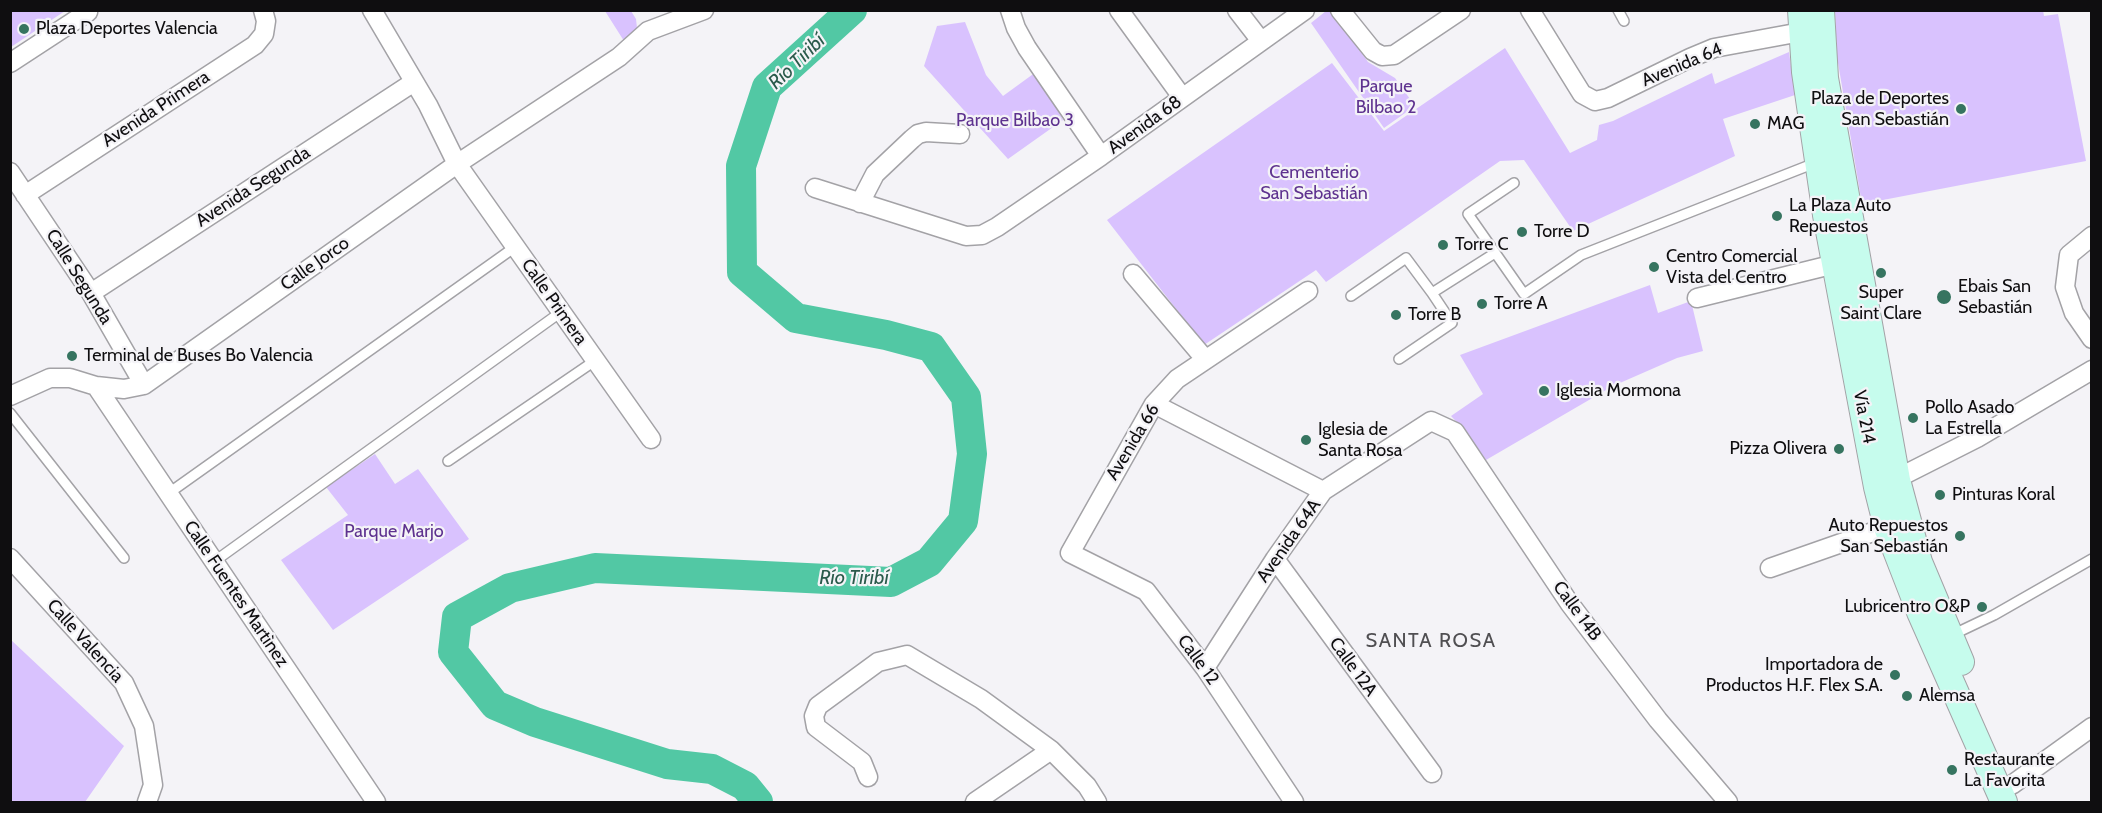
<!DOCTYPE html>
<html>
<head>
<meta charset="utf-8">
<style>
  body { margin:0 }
  #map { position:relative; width:2102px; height:813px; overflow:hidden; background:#f4f3f7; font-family:Cabin,sans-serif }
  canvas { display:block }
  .frame { position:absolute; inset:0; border:12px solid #0f0e10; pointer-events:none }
</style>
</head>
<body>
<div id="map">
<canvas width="2102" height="813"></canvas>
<div class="frame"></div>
</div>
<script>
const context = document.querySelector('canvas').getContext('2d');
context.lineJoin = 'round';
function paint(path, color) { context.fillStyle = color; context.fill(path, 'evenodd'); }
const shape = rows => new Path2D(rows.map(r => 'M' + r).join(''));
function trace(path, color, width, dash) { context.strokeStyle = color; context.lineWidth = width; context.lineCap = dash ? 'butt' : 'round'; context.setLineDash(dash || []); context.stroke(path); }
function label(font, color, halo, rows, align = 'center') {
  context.font = font + ' Cabin,sans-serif'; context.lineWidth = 4.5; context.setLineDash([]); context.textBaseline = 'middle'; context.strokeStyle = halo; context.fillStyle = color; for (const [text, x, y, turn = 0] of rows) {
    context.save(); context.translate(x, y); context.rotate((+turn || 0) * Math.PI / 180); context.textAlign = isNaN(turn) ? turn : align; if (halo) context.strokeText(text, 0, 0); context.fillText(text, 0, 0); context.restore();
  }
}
const green = shape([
  [11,10,65,10,65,11,11,47],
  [2043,10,2044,16,2058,14,2086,161,1862,204,1837,57,1835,11],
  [605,11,631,11,636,19,637,28,624,41],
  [1326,11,1333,11,1368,62,1395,78,1415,106,1384,128,1311,23],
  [965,22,986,75,1003,96,1036,72,1063,120,1008,159,924,66,937,26],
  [1505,48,1570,153,1597,140,1599,125,1613,121,1712,73,1715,84,1789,52,1795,95,1723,119,1735,156,1573,231,1524,160,1500,161,1326,282,1316,270,1204,345,1107,220,1332,63,1384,131],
  [1650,285,1658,313,1691,301,1703,351,1677,358,1613,386,1486,460,1468,434,1451,416,1483,394,1460,355],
  [375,454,395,484,418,469,469,539,333,630,281,560,348,515,326,487],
  [10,639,124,746,85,802,11,802]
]);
const river = shape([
  [758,802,745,786,712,769,667,764,535,722,495,705,453,652,457,617,510,588,595,568,891,582,929,562,963,521,972,454,966,397,931,347,886,335,796,318,742,272,741,166,767,87,852,10]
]);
const lane = shape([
  [1618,10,1624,21],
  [1514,183,1468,214,1524,294,1581,255,1815,163],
  [1351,296,1406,258,1432,293,1495,253],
  [1399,359,1452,323,1432,293],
  [10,413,124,558],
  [448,461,596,360],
  [169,493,515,247],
  [215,561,561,312],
  [1952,635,1994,615,2092,559]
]);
const street = shape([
  [1010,10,1016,28,1027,48,1101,156],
  [1119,10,1182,97],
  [1237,10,1261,41],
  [1340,10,1373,51,1382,56,1394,55,1461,10],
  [1530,10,1582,94,1595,101,1608,98,1690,58,1714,48,1812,30],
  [10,63,88,12,87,10],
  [10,172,91,293,144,385],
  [815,188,966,236,982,235,997,227,1101,156,1305,10],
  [25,195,255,45,264,34,266,21,263,10],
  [860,203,875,174,912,139,918,134,926,132,960,134],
  [2092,236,2069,255,2065,287,2074,313,2092,339],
  [1133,274,1205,359],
  [91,293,414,82],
  [1697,298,1835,264],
  [96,386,376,802],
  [10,396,50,378,70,378,96,386,124,389,144,385,457,164,428,105,372,10],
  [1154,404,1323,491],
  [651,439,457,164,619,57,648,31,704,10],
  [1886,484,1977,438,2092,370],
  [10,558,124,683,144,726,153,785,147,802],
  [1275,559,1432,773],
  [1770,568,1887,527],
  [1205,668,1275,559,1323,491,1431,421,1455,432,1570,604,1658,720,1728,802],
  [868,777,862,762,816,727,814,716,818,706,878,662,907,655,981,699,1051,750,1087,786,1097,802],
  [1999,791,2013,784,2092,727],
  [975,802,1051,750],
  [1294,802,1205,668,1146,591,1070,553,1154,404,1177,379,1308,291]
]);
const secondary = shape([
  [1801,10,1805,72,1826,215,1877,487,1887,527,1920,612,2004,802],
  [1821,10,1825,78,1897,480,1919,562,1961,662]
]);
const markers = [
  [24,29,6,"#367460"],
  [1961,109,6,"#367460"],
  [1755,124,6,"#367460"],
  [1777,216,6,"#367460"],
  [1522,232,6,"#367460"],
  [1443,245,6,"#367460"],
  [1654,267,6,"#367460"],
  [1881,273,6,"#367460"],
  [1944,297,8,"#367460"],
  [1482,304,6,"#367460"],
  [1396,315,6,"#367460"],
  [72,356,6,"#367460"],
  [1544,391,6,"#367460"],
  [1913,418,6,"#367460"],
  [1306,440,6,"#367460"],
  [1839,449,6,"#367460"],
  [1940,495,6,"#367460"],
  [1960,536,6,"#367460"],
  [1982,607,6,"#367460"],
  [1895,675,6,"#367460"],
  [1907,696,6,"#367460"],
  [1952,770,6,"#367460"]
];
const poiNames = [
  ["Plaza Deportes Valencia",36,29],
  ["Plaza de Deportes",1949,99,"right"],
  ["San Sebastián",1949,120,"right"],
  ["MAG",1767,124],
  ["La Plaza Auto",1789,206],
  ["Repuestos",1789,227],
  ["Torre D",1534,232],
  ["Torre C",1455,245],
  ["Centro Comercial",1666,257],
  ["Vista del Centro",1666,278],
  ["Ebais San",1958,287],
  ["Sebastián",1958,308],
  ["Super",1881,293,"center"],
  ["Saint Clare",1881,314,"center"],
  ["Torre A",1494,304],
  ["Torre B",1408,315],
  ["Terminal de Buses Bo Valencia",84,356],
  ["Iglesia Mormona",1556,391],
  ["Pollo Asado",1925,408],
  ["La Estrella",1925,429],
  ["Iglesia de",1318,430],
  ["Santa Rosa",1318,451],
  ["Pizza Olivera",1827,449,"right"],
  ["Pinturas Koral",1952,495],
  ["Auto Repuestos",1948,526,"right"],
  ["San Sebastián",1948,547,"right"],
  ["Lubricentro O&P",1970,607,"right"],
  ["Importadora de",1883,665,"right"],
  ["Productos H.F. Flex S.A.",1883,686,"right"],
  ["Alemsa",1919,696],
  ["Restaurante",1964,760],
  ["La Favorita",1964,781]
];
const streetNames = [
  ["Avenida 64",1682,65,-23],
  ["Avenida Primera",156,109,-33],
  ["Avenida 68",1145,125,-36],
  ["Avenida Segunda",253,187,-33],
  ["Calle Jorco",315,264,-35],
  ["Calle Segunda",79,277,58],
  ["Calle Primera",554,302,55],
  ["Vía 214",1864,417,79],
  ["Avenida 66",1133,442,-59],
  ["Avenida 64A",1289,541,-55],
  ["Calle Fuentes Martìnez",236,594,56],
  ["Calle 14B",1577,611,54],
  ["Calle Valencia",85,641,48],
  ["Calle 12",1198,660,54],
  ["Calle 12A",1353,667,54]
];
const parkNames = [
  ["Parque",1386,87],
  ["Bilbao 2",1386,108],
  ["Parque Bilbao 3",1015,121],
  ["Cementerio",1314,173],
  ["San Sebastián",1314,194],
  ["Parque Marjo",394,532]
];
const waterNames = [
  ["Río Tiribí",797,62,-44],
  ["Río Tiribí",854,578]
];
const neighbourhoodNames = [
  ["SANTA ROSA",1431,641]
];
paint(green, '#d9c2fe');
trace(river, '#52c8a4', 30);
trace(lane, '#a3a2a6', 12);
trace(street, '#a3a2a6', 21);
trace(secondary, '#a3a2a6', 28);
trace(lane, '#fff', 9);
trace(street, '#fff', 18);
trace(secondary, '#c6fced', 26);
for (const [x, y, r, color] of markers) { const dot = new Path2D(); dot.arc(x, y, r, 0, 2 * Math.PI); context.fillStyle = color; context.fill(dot); trace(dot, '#f4f3f7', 2); }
label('18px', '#0f0e10', '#f4f3f7', poiNames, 'left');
label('18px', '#0f0e10', '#f4f3f7', streetNames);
label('18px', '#5e328f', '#f4f3f7', parkNames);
label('italic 20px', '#2a5a4b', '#f4f3f7', waterNames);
context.letterSpacing = '1.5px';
label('20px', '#504f52', '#f4f3f7', neighbourhoodNames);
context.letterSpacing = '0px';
</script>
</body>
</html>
